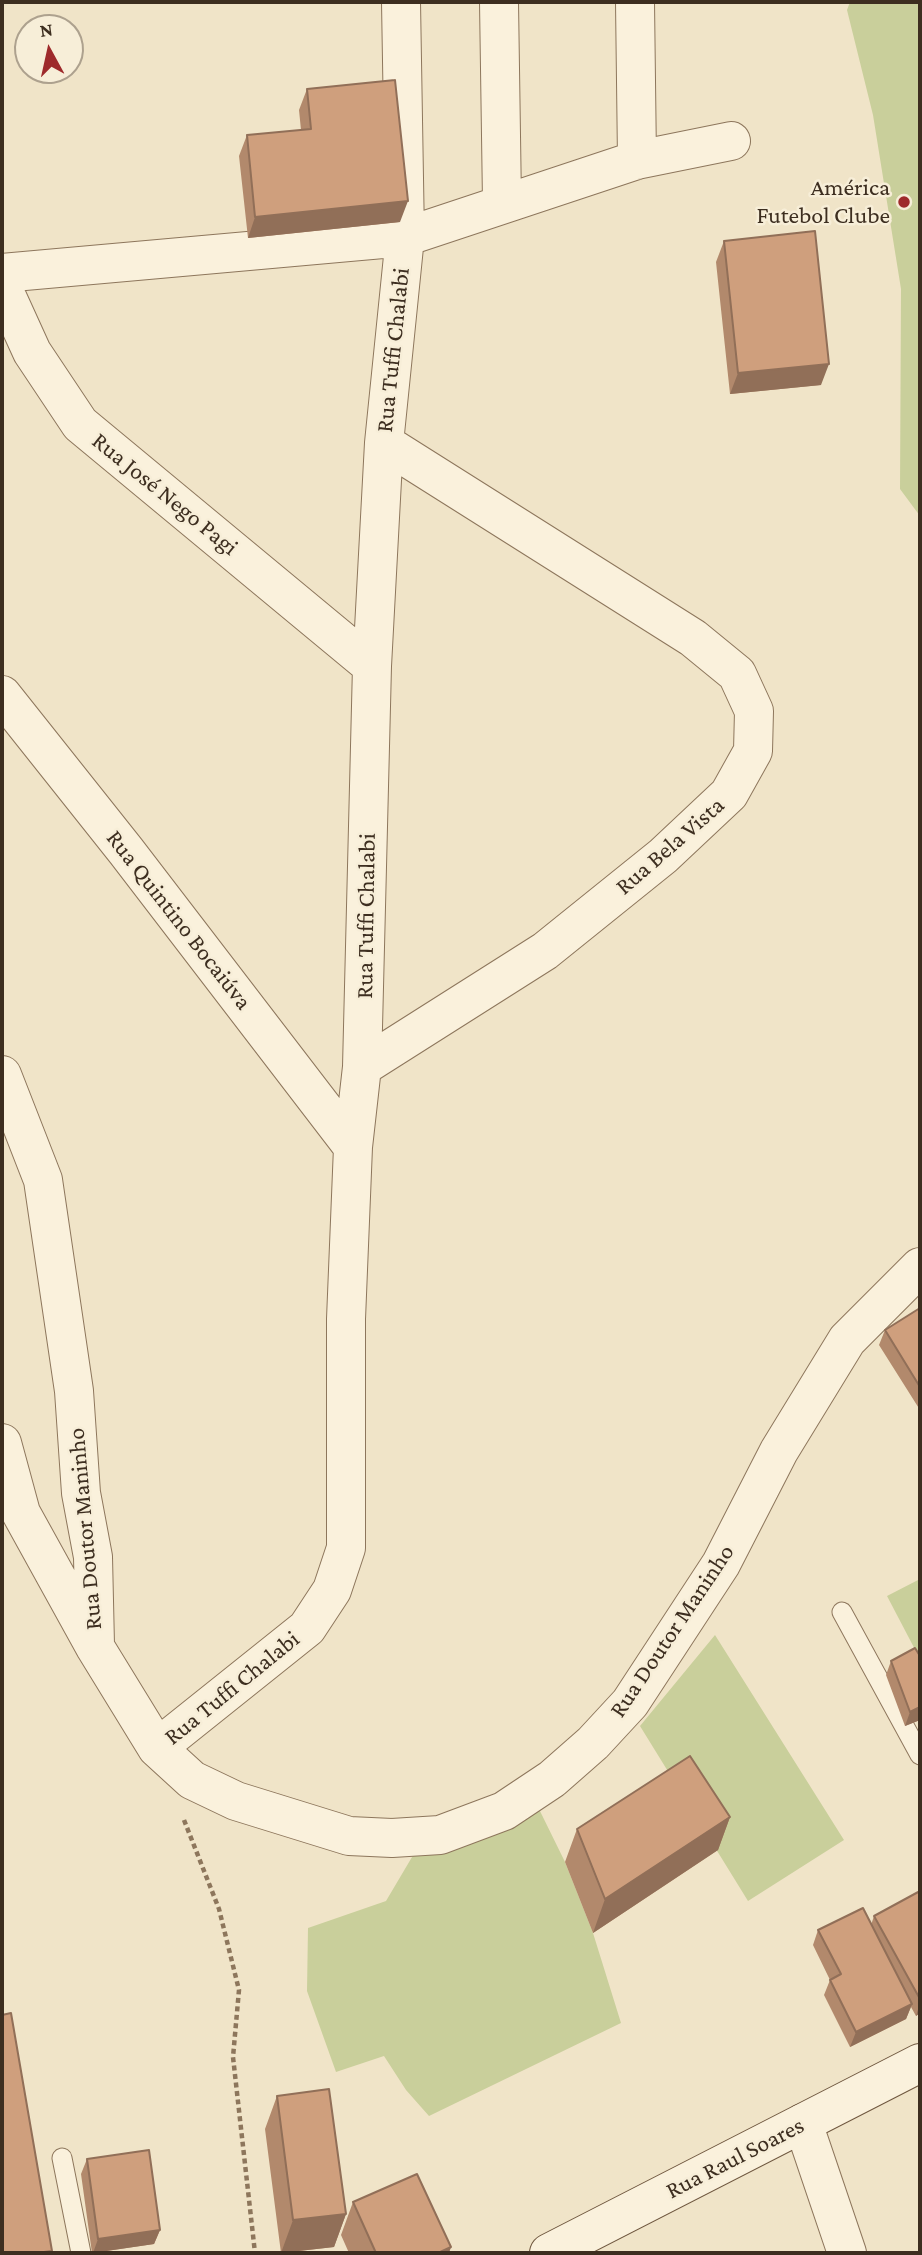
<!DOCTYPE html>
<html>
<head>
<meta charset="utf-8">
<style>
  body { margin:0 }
  #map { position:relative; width:922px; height:2255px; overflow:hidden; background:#f0e4c8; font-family:"Crimson Pro",serif }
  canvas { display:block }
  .frame { position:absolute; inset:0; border:4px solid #3d2e20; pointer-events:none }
  .north { position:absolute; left:14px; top:14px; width:70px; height:70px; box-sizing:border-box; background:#f7eed8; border:2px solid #ada18e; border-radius:50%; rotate:352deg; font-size:19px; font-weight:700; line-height:28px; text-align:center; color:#3d2e20 }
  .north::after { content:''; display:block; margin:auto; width:24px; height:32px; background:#9e2a2b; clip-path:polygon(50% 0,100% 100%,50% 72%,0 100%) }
</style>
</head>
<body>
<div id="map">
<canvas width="922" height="2255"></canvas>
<div class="frame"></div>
<div class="north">N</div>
</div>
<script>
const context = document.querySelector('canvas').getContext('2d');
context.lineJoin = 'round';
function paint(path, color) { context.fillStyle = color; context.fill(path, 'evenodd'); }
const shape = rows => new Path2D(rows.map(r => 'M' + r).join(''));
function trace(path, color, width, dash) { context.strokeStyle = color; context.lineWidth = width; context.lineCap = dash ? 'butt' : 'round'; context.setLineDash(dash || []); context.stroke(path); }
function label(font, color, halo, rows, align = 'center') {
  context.font = font + ' "Crimson Pro",serif'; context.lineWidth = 5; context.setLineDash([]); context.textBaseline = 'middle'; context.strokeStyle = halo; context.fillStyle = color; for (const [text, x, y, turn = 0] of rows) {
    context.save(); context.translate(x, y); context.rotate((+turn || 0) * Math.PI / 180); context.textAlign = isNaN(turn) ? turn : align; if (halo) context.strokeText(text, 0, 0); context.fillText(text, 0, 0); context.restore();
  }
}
const green = shape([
  [850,2,920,2,920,516,900,489,901,289,873,115,847,10],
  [920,1579,920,1659,887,1596],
  [715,1635,844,1840,748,1901,640,1726],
  [538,1807,565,1862,593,1933,621,2023,429,2116,406,2090,384,2056,336,2072,307,1991,308,1928,386,1901,415,1852]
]);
const path = shape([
  [184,1820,219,1909,239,1990,233,2057,255,2253]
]);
const lane = shape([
  [842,1612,920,1755],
  [62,2158,81,2253]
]);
const street = shape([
  [499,2,502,202],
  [635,2,637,160],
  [2,273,405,237,637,160,731,141],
  [2,286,32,352,80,424,372,666],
  [2,695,126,851,353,1147],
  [362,1067,545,951,663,856,729,794,753,751,754,711,737,674,693,638,384,443],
  [2,1075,43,1180,74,1391,81,1493,93,1557,95,1645],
  [2,1443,21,1513,95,1647,157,1748,192,1780,236,1801,349,1836,392,1838,440,1835,504,1811,552,1779,593,1743,630,1703,721,1564,779,1451,847,1340,920,1267],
  [157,1748,307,1628,332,1590,346,1548,346,1319,353,1147,362,1067,372,666,384,443,405,237,401,2],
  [803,2123,847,2253]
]);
const secondary = shape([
  [549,2253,920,2063]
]);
const wall = shape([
  [307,89,400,222,248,238,239,156,247,135,301,130,299,110],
  [724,241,821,385,730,394,716,262],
  [920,1308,920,1410,879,1345,885,1330],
  [891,1661,920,1720,905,1726,886,1675],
  [730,1817,718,1850,593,1933,565,1862,577,1829],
  [920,1891,920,2013,916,2016,911,2007,906,2019,850,2047,824,1995,830,1980,813,1945,818,1930,871,1925,874,1916],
  [277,2096,346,2214,334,2247,281,2253,265,2129],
  [87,2159,160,2230,154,2244,92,2253,81,2174],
  [353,2202,449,2253,349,2253,341,2235]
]);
const shadedWall = shape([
  [408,201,400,222,248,238,255,217],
  [829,364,821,385,730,394,738,373],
  [920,1707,920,1720,905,1726,910,1712],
  [730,1817,718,1850,593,1933,605,1899],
  [920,2003,920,2013,916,2016],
  [912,2004,906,2019,850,2047,856,2032],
  [346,2214,334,2247,281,2253,293,2220],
  [160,2230,154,2244,93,2253,98,2239],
  [451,2247,449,2253,438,2253]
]);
const building = shape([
  [395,80,408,201,255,217,247,135,311,129,307,89,395,80],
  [815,231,829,364,738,373,724,241,815,231],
  [920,1308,920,1387,885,1330,920,1308],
  [915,1648,920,1656,920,1707,910,1712,891,1661,915,1648],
  [690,1756,730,1817,605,1899,577,1829,690,1756],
  [920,1891,920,1999,874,1916,920,1891],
  [863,1908,912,2004,856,2032,830,1980,841,1974,818,1930,863,1908],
  [11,2013,52,2251,36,2253,2,2253,2,2015,11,2013],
  [329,2089,346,2214,293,2220,277,2096,329,2089],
  [149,2150,160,2230,98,2239,87,2159,149,2150],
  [417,2174,451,2247,438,2253,376,2253,353,2202,417,2174]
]);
const markers = [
  [904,202,7,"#9e2a2b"]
];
const poiNames = [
  ["América",890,188],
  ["Futebol Clube",890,216]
];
const streetNames = [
  ["Rua Tuffi Chalabi",393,350,-84],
  ["Rua José Nego Pagi",165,494,39],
  ["Rua Bela Vista",670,846,-41],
  ["Rua Tuffi Chalabi",366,916,-89],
  ["Rua Quintino Bocaiúva",179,920,52],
  ["Rua Doutor Maninho",85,1529,-95],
  ["Rua Doutor Maninho",672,1631,-56],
  ["Rua Tuffi Chalabi",232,1688,-39],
  ["Rua Raul Soares",735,2158,-27]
];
paint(green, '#c9cf9b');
trace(lane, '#8d765c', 21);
trace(street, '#8d765c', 40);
trace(secondary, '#6f573f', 40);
trace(path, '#8d765c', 4.5, [5, 3.5]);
trace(lane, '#faf1dc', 19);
trace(street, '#faf1dc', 38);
trace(secondary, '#faf1dc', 38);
paint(wall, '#b2896c');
paint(shadedWall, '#916f58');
paint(building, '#cf9f7d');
trace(building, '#916f58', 2);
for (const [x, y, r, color] of markers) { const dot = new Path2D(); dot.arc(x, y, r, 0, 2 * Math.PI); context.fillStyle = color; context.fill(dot); trace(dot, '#f7eed8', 2.5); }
label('24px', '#3d2e20', '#f7eed8', poiNames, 'right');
label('24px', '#3d2e20', '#f7eed8', streetNames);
</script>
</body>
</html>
